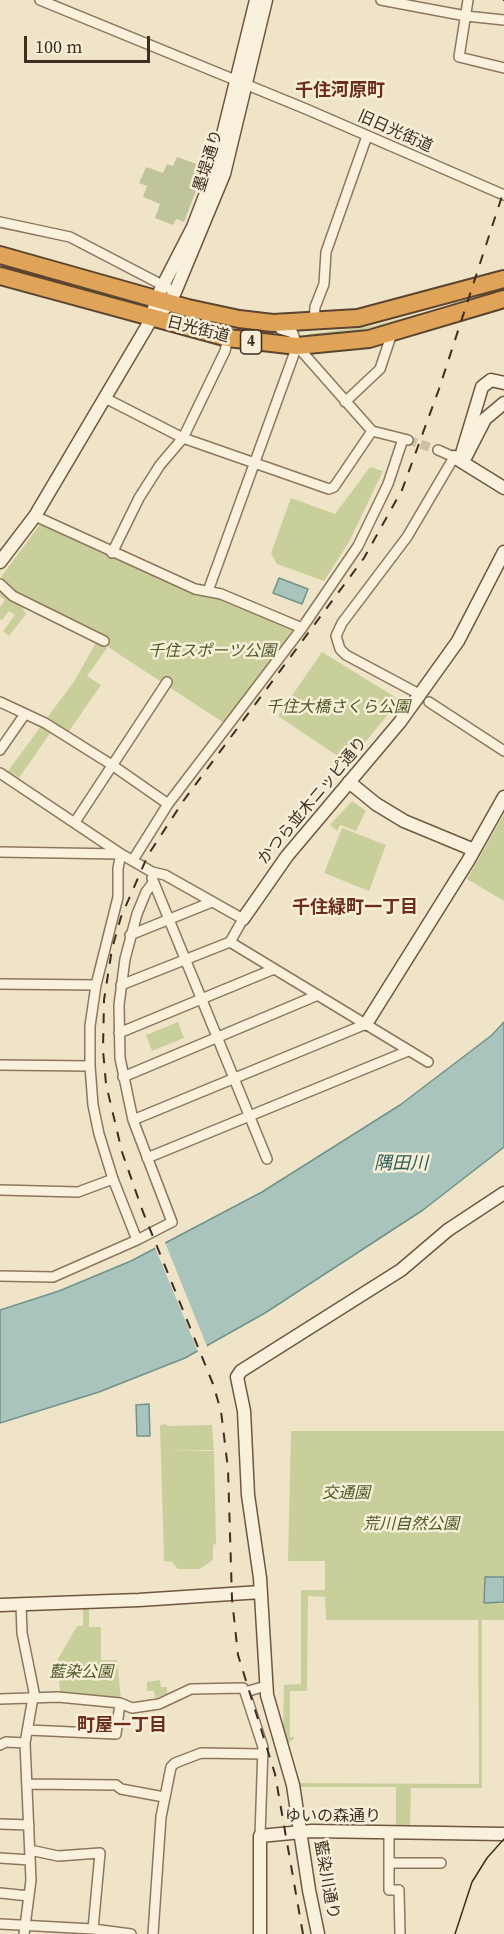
<!DOCTYPE html>
<html>
<head>
<meta charset="utf-8">
<style>
  body { margin:0 }
  #map { position:relative; width:504px; height:1934px; overflow:hidden; background:#f0e4c8; font-family:"Source Serif 4",serif }
  canvas { display:block }
  .scale { position:absolute; left:24px; top:36px; width:126px; height:27px; box-sizing:border-box; border:3px solid #3d2e20; border-top:0; padding-left:8px; font-size:18px; line-height:21px; white-space:nowrap; color:#3d2e20; -webkit-text-stroke:4px #f7eed8; paint-order:stroke }
</style>
</head>
<body>
<div id="map">
<canvas width="504" height="1934"></canvas>
<div class="scale">100 m</div>
</div>
<script>
const context = document.querySelector('canvas').getContext('2d');
context.lineJoin = 'round';
function paint(path, color) { context.fillStyle = color; context.fill(path, 'evenodd'); }
const shape = rows => new Path2D(rows.map(r => 'M' + r).join(''));
function trace(path, color, width, dash) { context.strokeStyle = color; context.lineWidth = width; context.lineCap = dash ? 'butt' : 'round'; context.setLineDash(dash || []); context.stroke(path); }
function label(font, color, halo, rows, align = 'center') {
  context.font = font + ' "Source Serif 4","Noto Sans JP",serif'; context.lineWidth = 5; context.setLineDash([]); context.textBaseline = 'middle'; context.strokeStyle = halo; context.fillStyle = color; for (const [text, x, y, turn = 0] of rows) {
    context.save(); context.translate(x, y); context.rotate((+turn || 0) * Math.PI / 180); context.textAlign = isNaN(turn) ? turn : align; if (halo) context.strokeText(text, 0, 0); context.fillText(text, 0, 0); context.restore();
  }
}
const green = shape([
  [421,313,421,316,354,332,309,338,307,334,373,326],
  [370,467,383,471,349,542,324,581,277,564,271,553,291,498,335,514],
  [41,523,182,589,205,597,224,600,293,629,224,723,108,647,101,636,18,593,1,577],
  [0,588,19,602,26,614,9,636,3,631,15,615,9,611,2,620,0,619,0,607,5,600,0,596],
  [97,641,107,648,87,676,101,685,67,734,55,726,19,778,8,771,75,680],
  [322,652,400,700,348,763,278,716],
  [352,801,366,811,356,831,340,825,337,831,330,825],
  [504,814,504,901,467,879],
  [342,828,386,845,369,891,324,873],
  [178,1022,184,1038,152,1051,146,1035],
  [167,1424,167,1429,167,1426,212,1425,214,1450,167,1451,214,1451,216,1544,213,1545,213,1560,200,1569,178,1569,172,1562,164,1561,160,1425],
  [291,1431,504,1431,504,1620,482,1620,482,1788,411,1788,410,1827,396,1827,396,1787,299,1787,298,1783,479,1784,478,1620,326,1620,325,1597,308,1596,307,1691,290,1691,290,1737,294,1737,294,1739,287,1744,283,1729,284,1685,301,1684,301,1590,325,1590,325,1561,288,1561],
  [83,1608,89,1608,89,1627,101,1627,101,1660,117,1660,121,1699,60,1694,58,1659,77,1626,83,1626],
  [160,1680,161,1687,167,1687,167,1694,155,1698,154,1691,147,1691,147,1682]
]);
const cemetery = shape([
  [177,157,205,167,184,222,176,219,173,225,155,218,160,204,143,197,147,186,139,183,146,167,163,173,167,164,173,166]
]);
const water = shape([
  [279,578,308,589,302,604,273,593,279,578],
  [504,1022,504,1147,423,1210,265,1313,185,1358,99,1392,0,1423,0,1310,59,1291,131,1261,262,1192,400,1105,492,1035,504,1022],
  [149,1404,150,1436,137,1436,136,1405,149,1404],
  [485,1577,504,1577,504,1602,484,1603,485,1577]
]);
const pier = shape([
  [164,1240,208,1349,199,1354,154,1245]
]);
const streetTunnel = shape([
  [408,440,438,450]
]);
const street = shape([
  [40,0,306,109,504,195],
  [381,0,466,16,504,20],
  [468,0,459,57,504,68],
  [0,222,70,237,168,288],
  [314,322,315,307,324,284,326,252,367,136],
  [280,329,293,333,297,346,372,431],
  [105,398,183,438,329,489,334,487,372,431,408,440],
  [345,402,380,369,392,333],
  [35,516,195,589,221,594,302,628],
  [112,553,139,498,160,465,183,438,225,351,228,338],
  [0,584,13,596,104,641],
  [208,591,297,346],
  [419,694,346,655,340,649,336,636,342,623,407,537,450,464,454,457,438,450],
  [0,702,45,723,112,765,168,804],
  [429,702,504,751],
  [0,750,25,714],
  [0,773,121,854,118,868,118,897,96,985,90,1026,90,1066,93,1105,99,1134,113,1179,137,1240,53,1277,0,1276],
  [75,822,167,682],
  [0,852,121,854,152,872,165,875,243,919,230,942,428,1062],
  [133,860,168,804,302,628,358,546,388,484,403,439],
  [152,878,267,1159],
  [130,935,212,902],
  [0,984,96,985],
  [121,985,230,942],
  [119,1033,274,969],
  [0,1065,90,1066],
  [123,1077,318,995],
  [133,1120,366,1024],
  [147,1158,408,1051],
  [0,1190,78,1192,113,1179],
  [137,1240,172,1222,133,1120,120,1058,119,1005,125,959,137,914,146,892,152,884],
  [21,1604,22,1633,34,1692,25,1743,31,1880,24,1934],
  [245,1692,263,1747,260,1836],
  [0,1699,58,1697,120,1703,132,1708,159,1704,191,1689,243,1688,245,1692,266,1686],
  [28,1730,116,1734,120,1703],
  [0,1745,6,1742,25,1743],
  [28,1784,116,1785,121,1789,164,1797],
  [0,1824,29,1825],
  [389,1833,389,1890,399,1890,400,1934],
  [30,1850,58,1856,100,1853,93,1929],
  [0,1858,30,1860],
  [389,1863,441,1863],
  [0,1893,29,1896],
  [0,1924,93,1929,131,1934],
  [153,1934,161,1817,171,1767,175,1763,201,1753,263,1754]
]);
const secondary = shape([
  [165,308,175,292,224,174,266,0],
  [466,456,485,419,504,403],
  [454,457,504,488],
  [460,460,482,387,491,380,504,383],
  [0,562,35,516,152,318,156,299,193,227,213,175,256,0],
  [349,782,376,804,404,821,474,850],
  [243,919,287,856,400,722,458,641,504,552],
  [366,1024,468,861,504,797],
  [0,1605,139,1600,261,1592],
  [260,1934,260,1836,312,1831,504,1834],
  [318,1934,309,1890,293,1785,267,1695,260,1578,248,1495,244,1411,237,1377,241,1371,401,1270,448,1230,504,1193]
]);
const highway = shape([
  [0,255,188,308,239,319,273,323,358,318,504,279],
  [0,276,228,338,297,346,369,339,504,299]
]);
const tram = shape([
  [455,1934,472,1882,487,1858,504,1839]
]);
const rail = shape([
  [504,0,504,1],
  [303,1934,275,1774,238,1655,232,1599,228,1469,221,1411,213,1384,143,1212,122,1152,106,1084,103,1050,104,1000,112,949,121,917,148,855,184,800,364,558,402,490,439,389,504,190]
]);
const shields = [
  [251,342,21]
];
const shieldNames = [
  ["4",251,342]
];
const streetNames = [
  ["旧日光街道",395,132,24],
  ["墨堤通り",209,161,-73],
  ["日光街道",198,330,14],
  ["かつら並木ニッピ通り",313,801,-50],
  ["ゆいの森通り",333,1817],
  ["藍染川通り",326,1880,80]
];
const parkNames = [
  ["千住スポーツ公園",212,652],
  ["千住大橋さくら公園",338,708],
  ["交通園",346,1494],
  ["荒川自然公園",411,1525],
  ["藍染公園",81,1673]
];
const neighbourhoodNames = [
  ["千住河原町",340,91],
  ["千住緑町一丁目",355,908],
  ["町屋一丁目",122,1726]
];
const waterNames = [
  ["隅田川",401,1164]
];
paint(green, '#c9cf9b');
paint(cemetery, '#bfc49a');
paint(water, '#a9c4bc');
trace(water, '#6f938a', 1.5);
paint(pier, '#f0e4c8');
trace(streetTunnel, '#ccc0a6', 9, [9, 4.5]);
trace(street, '#8d765c', 12);
trace(secondary, '#6f573f', 15);
trace(highway, '#5b4430', 20);
trace(street, '#faf1dc', 9);
trace(secondary, '#faf1dc', 12);
trace(highway, '#e0a458', 16);
trace(tram, '#3d2e20', 1.5);
trace(rail, '#3d2e20', 2, [10, 10]);
for (const [x, y, w] of shields) { const box = new Path2D(); box.roundRect(x - w / 2, y - 12, w, 24, 4.5); context.fillStyle = '#f7eed8'; context.fill(box); trace(box, '#3d2e20', 1.5); }
label('bold 15px', '#3d2e20', null, shieldNames);
label('16px', '#3d2e20', '#f7eed8', streetNames);
label('italic 16px', '#4d5a26', '#f7eed8', parkNames);
label('bold 18px', '#6b2e1e', '#f7eed8', neighbourhoodNames);
label('italic 18px', '#2f5d5a', '#f7eed8', waterNames);
</script>
</body>
</html>
